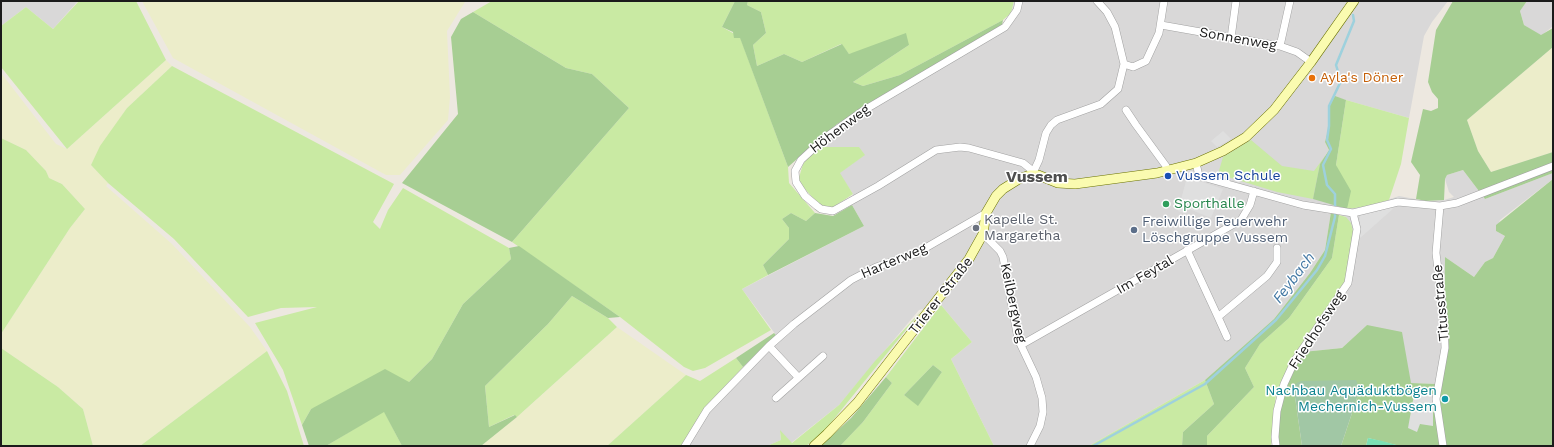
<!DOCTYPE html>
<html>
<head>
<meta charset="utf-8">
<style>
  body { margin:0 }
  #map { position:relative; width:1554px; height:447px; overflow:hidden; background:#ede8e0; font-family:"Work Sans",sans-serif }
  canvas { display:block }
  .frame { position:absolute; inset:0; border:2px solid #1b1b1b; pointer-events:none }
</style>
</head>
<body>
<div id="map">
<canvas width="1554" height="447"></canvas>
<div class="frame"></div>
</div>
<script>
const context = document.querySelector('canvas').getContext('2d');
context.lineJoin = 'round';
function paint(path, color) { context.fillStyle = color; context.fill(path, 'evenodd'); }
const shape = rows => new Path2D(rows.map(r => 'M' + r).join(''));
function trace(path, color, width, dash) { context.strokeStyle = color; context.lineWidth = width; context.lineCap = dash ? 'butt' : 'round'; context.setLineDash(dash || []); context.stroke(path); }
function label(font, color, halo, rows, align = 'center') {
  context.font = font + ' "Work Sans",sans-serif'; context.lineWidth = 3; context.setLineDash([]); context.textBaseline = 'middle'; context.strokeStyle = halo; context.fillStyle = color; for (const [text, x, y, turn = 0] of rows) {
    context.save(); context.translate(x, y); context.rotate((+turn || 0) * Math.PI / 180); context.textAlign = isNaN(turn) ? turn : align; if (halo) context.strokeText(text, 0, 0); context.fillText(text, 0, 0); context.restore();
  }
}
const residential = shape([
  [1,1,78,1,53,29,26,7,1,26],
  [1014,1,1448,1,1432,22,1424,36,1409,118,1335,97,1329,106,1329,126,1325,142,1329,150,1325,156,1370,206,1399,196,1426,201,1444,200,1454,197,1449,192,1445,179,1447,175,1463,170,1485,199,1553,173,1553,179,1500,220,1496,231,1505,236,1493,258,1485,262,1474,277,1445,257,1444,331,1436,384,1411,383,1367,325,1342,348,1303,352,1346,217,1331,212,1325,250,1310,273,1274,319,1205,380,1089,446,994,446,951,359,972,342,941,305,919,310,839,405,791,443,780,431,781,440,767,446,686,446,686,440,694,423,706,407,743,367,776,335,742,289,864,226,852,205,853,194,839,173,864,155,849,147,821,147,837,124,1002,25,1011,13],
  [1527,1,1553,1,1553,26,1541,36,1524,25,1520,11]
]);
const farmland = shape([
  [142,1,463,1,465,2,447,31,450,97,448,120,400,175,386,175,173,58],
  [1553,47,1553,152,1491,172,1478,151,1467,120],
  [166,60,172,66,127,108,91,165,108,183,106,186,172,244,250,327,267,351,140,446,93,446,83,409,58,387,1,348,1,334,70,228,85,209,62,184,49,178,46,171,26,150,1,138,1,73,56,144,67,149],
  [617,327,686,375,607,446,481,446,525,410]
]);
const grass = shape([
  [79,1,136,1,166,60,67,149,1,67,1,26,26,7,53,29],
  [492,1,735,1,722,27,740,37,788,167,789,183,815,213,806,221,791,213,782,219,789,228,789,239,763,265,768,275,742,289,771,330,705,368,693,371,684,367,620,317,512,242,629,108,592,74,566,68,473,12],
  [748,1,1014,1,1011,13,1003,20,900,75,863,86,853,82,909,45,849,54,841,44,802,62,784,54,757,66,753,45,766,33,761,12,747,5],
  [172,66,394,184,373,222,380,229,388,210,403,188,509,248,511,259,463,304,432,359,409,382,311,409,302,425,283,370,255,323,317,307,281,308,248,317,174,239,108,183,91,165,100,146,127,108],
  [1346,100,1409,118,1401,164,1389,200,1370,206,1347,209,1336,165],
  [1,138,26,150,46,171,49,178,62,184,85,209,70,228,1,334],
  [1251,140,1282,166,1314,171,1325,156,1320,164,1313,199,1277,192,1218,174,1223,157],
  [821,147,859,147,865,155,840,173,853,194,832,208,820,206,798,181,803,164,812,152],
  [1339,215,1346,217,1351,223,1353,231,1345,282,1292,358,1276,394,1271,446,1207,446,1207,436,1254,387,1245,368,1260,344,1289,318,1332,258],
  [572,296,608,318,617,327,517,417,514,415,489,427,485,386,548,324],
  [941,305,972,342,951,359,994,446,840,446,863,422,892,383,886,377],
  [933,365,942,372,918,405,904,395],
  [923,309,821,435,806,446,767,446,781,440,780,430,792,443,839,405,875,361],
  [1,348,58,387,83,409,93,446,1,446],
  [267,351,287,391,304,446,140,446],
  [736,358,743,367,706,407,681,446,607,446,686,375,700,381],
  [1205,380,1214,404,1183,432,1182,446,1089,446],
  [384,411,402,446,326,446]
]);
const forest = shape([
  [735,1,748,1,747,5,761,12,766,33,753,45,757,66,784,54,802,62,842,44,849,54,906,33,909,45,853,82,863,86,900,75,1003,20,1002,25,837,124,788,167,740,38,734,38,733,32,722,27],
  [1453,1,1527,1,1520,11,1524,25,1541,35,1553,28,1553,47,1467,120,1478,151,1491,172,1553,152,1553,173,1485,199,1463,170,1447,175,1445,179,1444,200,1426,201,1416,199,1420,175,1411,162,1423,109,1431,111,1438,108,1438,99,1432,92,1428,82,1436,30],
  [473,12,566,68,592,74,629,108,512,242,402,183,458,114,451,37,461,19],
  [1335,96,1346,100,1336,165,1351,191,1347,209,1313,199,1320,164,1329,150,1325,142,1329,126,1329,106],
  [1553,179,1553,446,1400,446,1368,438,1366,446,1341,446,1360,389,1296,384,1295,397,1302,446,1278,446,1276,437,1279,410,1286,385,1303,352,1342,348,1367,325,1402,332,1411,383,1436,384,1444,331,1445,257,1474,277,1485,262,1493,258,1505,236,1496,231,1496,225],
  [852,205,864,226,768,275,763,265,789,239,789,228,782,219,791,213,806,221,815,213,833,216],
  [1331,212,1339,215,1332,258,1289,318,1260,344,1245,368,1254,387,1207,436,1207,446,1182,446,1183,432,1214,404,1205,380,1274,319,1310,273,1325,250],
  [519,246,620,317,608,318,572,296,548,324,485,386,489,427,515,415,517,417,481,446,402,446,384,412,326,446,309,446,302,425,311,409,385,369,409,382,432,359,463,304,511,259,509,248],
  [774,333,776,335,743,367,736,358],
  [933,365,942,372,918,406,904,395],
  [886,377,892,383,863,422,843,443,840,446,821,446,851,418]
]);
const cemetery = shape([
  [1356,380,1360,389,1341,446,1302,446,1295,397,1295,384,1301,381]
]);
const pitch = shape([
  [1368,438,1382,441,1400,446,1366,446]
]);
const parking = shape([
  [1223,131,1231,139,1217,147,1211,141],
  [1187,177,1223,189,1211,218,1187,208,1184,213,1178,211],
  [1392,206,1394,208,1359,239,1360,215],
  [1415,389,1433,394,1433,426,1420,424,1417,432,1408,428]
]);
const stream = shape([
  [1093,446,1205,384,1276,320,1317,270,1325,256,1335,217,1335,194,1327,185,1323,165,1331,149,1327,140,1329,126,1329,106,1341,81,1336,65,1354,21,1353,15]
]);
const minor = shape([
  [1019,1,1017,10,1005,27,861,112,826,137,801,160,795,171,796,182,805,196,817,206,821,209,833,211,878,186,936,150,960,147,969,148,1023,163,1033,171],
  [1161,25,1280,46,1297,52,1311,62],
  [1231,38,1236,1],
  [1280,46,1290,1],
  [1124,64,1133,67,1146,61,1159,33,1164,1],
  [1126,110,1136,125,1166,166,1167,171],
  [1196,163,1199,176,1303,205,1353,213,1398,202,1440,206,1457,203,1553,166],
  [1032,175,1039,160,1046,133,1051,125,1057,120,1101,104,1118,89,1124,64,1115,27,1107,12,1097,1],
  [1440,206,1436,253,1444,320,1445,348,1436,399,1443,446],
  [983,234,1000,251,1003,257,1018,339,1036,377,1042,398,1043,412,1040,426,1030,446],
  [1187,250,1218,317,1267,276,1277,262,1277,248],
  [1218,317,1227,337],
  [1021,345,1241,220,1250,205,1254,191],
  [769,346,798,377],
  [776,398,823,356],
  [685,446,707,410,769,346,794,324,851,280,876,267,915,254,986,213],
  [1276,446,1275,437,1277,411,1284,384,1295,360,1348,283,1357,229,1353,213]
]);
const secondary = shape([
  [814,446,827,434,857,403,969,259,983,234,986,213,996,196,1003,189,1019,179,1030,175,1038,175,1058,183,1075,184,1157,173,1196,163,1223,151,1246,137,1274,110,1311,62,1354,1]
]);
const markers = [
  [1312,78,4,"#e8710a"],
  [1168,176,4,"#1a4fb4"],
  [1166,204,4,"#2e9e5b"],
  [976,228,4,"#6b7280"],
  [1134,230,4,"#5c6f8a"],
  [1445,399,4,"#0f9aa8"]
];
const streetNames = [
  ["Sonnenweg",1238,39,10],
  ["Höhenweg",840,129,-37],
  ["Harterweg",894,261,-23],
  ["Im Feytal",1145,275,-30],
  ["Trierer Straße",941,296,-52],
  ["Keilbergweg",1013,303,78],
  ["Titusstraße",1441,303,-95],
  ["Friedhofsweg",1317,330,-57]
];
const foodNames = [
  ["Ayla's Döner",1320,78]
];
const transitNames = [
  ["Vussem Schule",1176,176]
];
const leisureNames = [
  ["Sporthalle",1174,204]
];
const worshipNames = [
  ["Kapelle St.",984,220],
  ["Margaretha",984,236]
];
const serviceNames = [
  ["Freiwillige Feuerwehr",1142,222],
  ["Löschgruppe Vussem",1142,238]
];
const cultureNames = [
  ["Nachbau Aquäduktbögen",1437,391],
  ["Mechernich-Vussem",1437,407]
];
const waterNames = [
  ["Feybach",1294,278,-53]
];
const quarterNames = [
  ["Vussem",1037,177]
];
paint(residential, '#d9d8d8');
paint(farmland, '#ecedca');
paint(grass, '#c9eaa3');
paint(forest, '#a7ce93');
paint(cemetery, '#a1c7a5');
paint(pitch, '#7be0b4');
paint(parking, '#dfdfdf');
trace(stream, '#9ed1dd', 2.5);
trace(minor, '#a2a2a2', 8);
trace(secondary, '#6b7302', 10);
trace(minor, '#fff', 7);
trace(secondary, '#fafbb0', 9);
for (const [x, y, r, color] of markers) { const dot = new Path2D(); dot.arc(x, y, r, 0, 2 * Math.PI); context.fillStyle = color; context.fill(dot); trace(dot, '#fff', 1.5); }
label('14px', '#1b1b1b', '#fff', streetNames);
label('14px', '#c56008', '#fff', foodNames, 'left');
label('14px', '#164399', '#fff', transitNames, 'left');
label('14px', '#27864d', '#fff', leisureNames, 'left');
label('14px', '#5b616d', '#fff', worshipNames, 'left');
label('14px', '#4e5e75', '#fff', serviceNames, 'left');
label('14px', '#0d838f', '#fff', cultureNames, 'right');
label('italic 15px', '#4378a4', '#fff', waterNames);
label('bold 16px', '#4e4e4e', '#fff', quarterNames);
</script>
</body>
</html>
